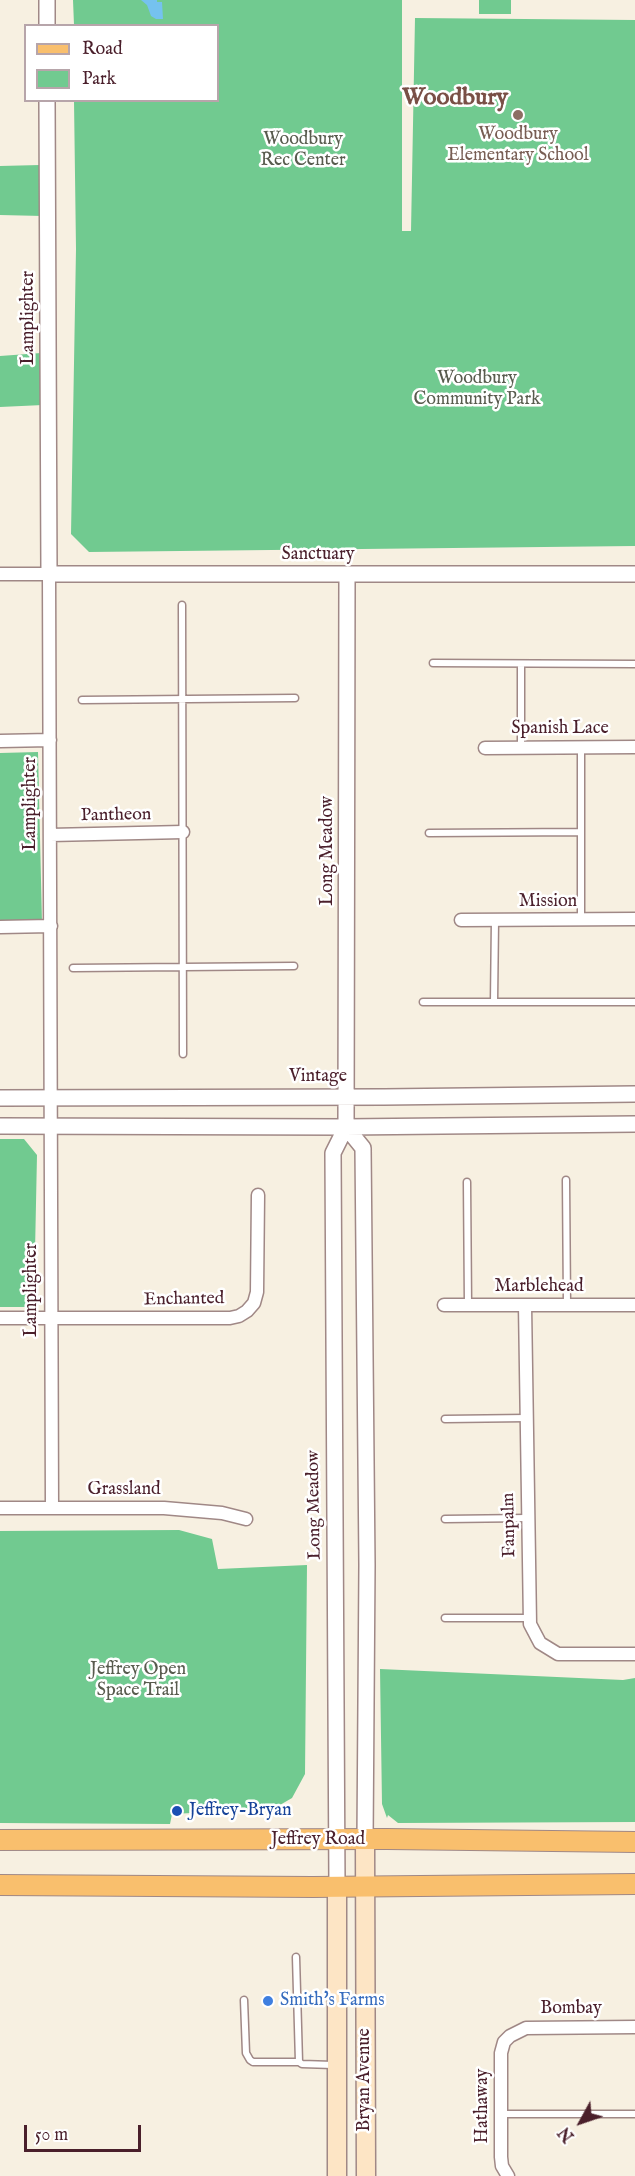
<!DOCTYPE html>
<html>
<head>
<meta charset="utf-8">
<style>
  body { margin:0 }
  #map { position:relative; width:635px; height:2176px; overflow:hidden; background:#f7f0e1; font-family:"IM FELL English",serif }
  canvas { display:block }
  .legend { position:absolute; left:24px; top:24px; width:195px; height:78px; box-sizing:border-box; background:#fff; border:2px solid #b7a5aa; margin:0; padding:8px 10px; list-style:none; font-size:18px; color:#4a1f2b }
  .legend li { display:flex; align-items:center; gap:12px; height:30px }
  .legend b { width:30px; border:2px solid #b7a5aa }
  .north { position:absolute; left:551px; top:2092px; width:60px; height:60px; -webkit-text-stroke:4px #fff; paint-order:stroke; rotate:230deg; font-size:16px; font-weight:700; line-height:24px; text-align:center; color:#4a1f2b }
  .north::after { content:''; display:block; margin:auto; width:21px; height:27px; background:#4a1f2b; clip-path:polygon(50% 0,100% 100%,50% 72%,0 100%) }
  .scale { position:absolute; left:24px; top:2125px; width:117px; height:27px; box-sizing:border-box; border:3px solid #4a1f2b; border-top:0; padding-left:8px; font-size:18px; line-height:21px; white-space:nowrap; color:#4a1f2b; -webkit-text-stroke:4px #fff; paint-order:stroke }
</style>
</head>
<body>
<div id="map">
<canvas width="635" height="2176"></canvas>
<ul class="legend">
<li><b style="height:8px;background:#f9bf6d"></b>Road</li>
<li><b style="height:16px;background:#71ca90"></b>Park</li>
</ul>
<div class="north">N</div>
<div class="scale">50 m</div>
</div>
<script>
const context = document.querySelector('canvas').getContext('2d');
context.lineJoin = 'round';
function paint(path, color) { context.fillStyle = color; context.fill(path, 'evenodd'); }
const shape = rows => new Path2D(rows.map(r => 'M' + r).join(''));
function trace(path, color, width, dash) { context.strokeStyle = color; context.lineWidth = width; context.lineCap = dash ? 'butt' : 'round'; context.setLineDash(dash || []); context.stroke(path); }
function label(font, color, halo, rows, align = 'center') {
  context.font = font + ' "IM FELL English",serif'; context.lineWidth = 5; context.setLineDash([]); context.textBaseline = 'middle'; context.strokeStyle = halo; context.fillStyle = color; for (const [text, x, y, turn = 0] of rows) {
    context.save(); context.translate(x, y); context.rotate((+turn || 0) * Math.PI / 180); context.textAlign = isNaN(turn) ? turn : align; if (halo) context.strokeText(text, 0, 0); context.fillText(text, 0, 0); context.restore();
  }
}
const green = shape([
  [73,0,402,0,402,231,411,231,415,18,635,20,635,546,89,552,71,534,76,249,74,101,218,100,218,26,74,25],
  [479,0,511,0,511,14,479,14],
  [40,165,43,216,0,215,0,166],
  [41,353,43,405,0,407,0,356],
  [38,752,42,923,0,921,0,753],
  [0,1139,24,1139,37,1155,34,1300,25,1307,0,1307],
  [179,1530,212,1539,218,1569,307,1565,305,1774,292,1798,273,1809,172,1814,170,1824,0,1823,0,1531],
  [380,1669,623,1680,635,1678,635,1822,398,1823,388,1815,387,1818,382,1804]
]);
const water = shape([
  [141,0,157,0,157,2,162,2,163,19,156,19,151,16,147,5]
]);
const service = shape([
  [182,605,183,1054],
  [433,663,635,664],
  [521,665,521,747],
  [82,700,295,698],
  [429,833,581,832],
  [581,919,581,747],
  [73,968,294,966],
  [423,1002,635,1002],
  [494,1002,495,920],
  [566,1180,567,1305],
  [467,1182,468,1305],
  [445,1419,527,1418],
  [445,1519,528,1518],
  [445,1618,529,1618],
  [296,1957,299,2062,302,2064,333,2065],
  [244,2000,246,2053,250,2060,253,2062,299,2062],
  [501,2114,635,2114]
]);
const minor = shape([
  [0,574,49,574,52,1508],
  [0,741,50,740],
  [485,748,635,747],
  [50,835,183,832],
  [461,920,635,919],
  [0,927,51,926],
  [444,1305,635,1305],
  [525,1305,530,1624,540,1643,558,1654,635,1654],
  [0,1318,230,1318,239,1316,247,1311,254,1303,257,1292,258,1195],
  [0,1508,164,1508,222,1513,246,1519],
  [508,2176,502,2166,501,2157,501,2053,504,2042,510,2036,526,2028,635,2027]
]);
const tertiary = shape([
  [47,0,47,26],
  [47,100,49,574,635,574],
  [0,1098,384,1097,635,1094],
  [0,1126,346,1127,635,1124],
  [346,1127,363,1148,367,1565,365,1840],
  [337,1886,333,1153,346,1127,347,575]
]);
const secondary = shape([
  [365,1840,366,2176],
  [337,1886,337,2176]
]);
const primary = shape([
  [0,1840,387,1839,635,1842],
  [0,1885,313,1887,635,1884]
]);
const markers = [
  [518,115,6,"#8d6e63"],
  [177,1811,6,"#1a4fb4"],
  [268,2001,6,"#3f7fe0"]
];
const educationNames = [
  ["Woodbury",518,135],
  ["Elementary School",518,156]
];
const parkNames = [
  ["Woodbury",303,140],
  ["Rec Center",303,161],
  ["Woodbury",477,379],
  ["Community Park",477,400],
  ["Jeffrey Open",138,1670],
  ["Space Trail",138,1691]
];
const streetNames = [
  ["Lamplighter",29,318,-90],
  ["Sanctuary",318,555],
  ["Spanish Lace",560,729],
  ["Lamplighter",31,804,-90],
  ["Pantheon",116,816,-1],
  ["Long Meadow",328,851,-90],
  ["Mission",548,902],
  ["Vintage",318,1077],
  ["Marblehead",539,1287],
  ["Lamplighter",32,1290,-90],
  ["Enchanted",184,1300,-1],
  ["Grassland",124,1490],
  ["Long Meadow",315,1505,-91],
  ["Fanpalm",510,1525,-91],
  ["Jeffrey Road",318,1840],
  ["Bombay",571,2009],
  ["Bryan Avenue",365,2080,-90],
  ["Hathaway",483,2106,-90]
];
const transitNames = [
  ["Jeffrey-Bryan",189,1811]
];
const shopNames = [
  ["Smith's Farms",280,2001]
];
const districtNames = [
  ["Woodbury",455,99]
];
paint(green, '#71ca90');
paint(water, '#75c2ef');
trace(service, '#a08886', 9);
trace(minor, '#a08886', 15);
trace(tertiary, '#a08886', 18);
trace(secondary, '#a08886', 21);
trace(primary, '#a08886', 22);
trace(service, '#fff', 6);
trace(minor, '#fff', 12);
trace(tertiary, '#fff', 15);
trace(secondary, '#fde5c5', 18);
trace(primary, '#f9bf6d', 20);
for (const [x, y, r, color] of markers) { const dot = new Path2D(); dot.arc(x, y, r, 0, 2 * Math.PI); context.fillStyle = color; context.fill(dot); trace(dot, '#fff', 2); }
label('18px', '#785e54', '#fff', educationNames);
label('18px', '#585b4e', '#fff', parkNames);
label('18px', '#4a1f2b', '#fff', streetNames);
label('18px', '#164399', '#fff', transitNames, 'left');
label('18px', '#366cbe', '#fff', shopNames, 'left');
label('bold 24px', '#794f46', '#fff', districtNames);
</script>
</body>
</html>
